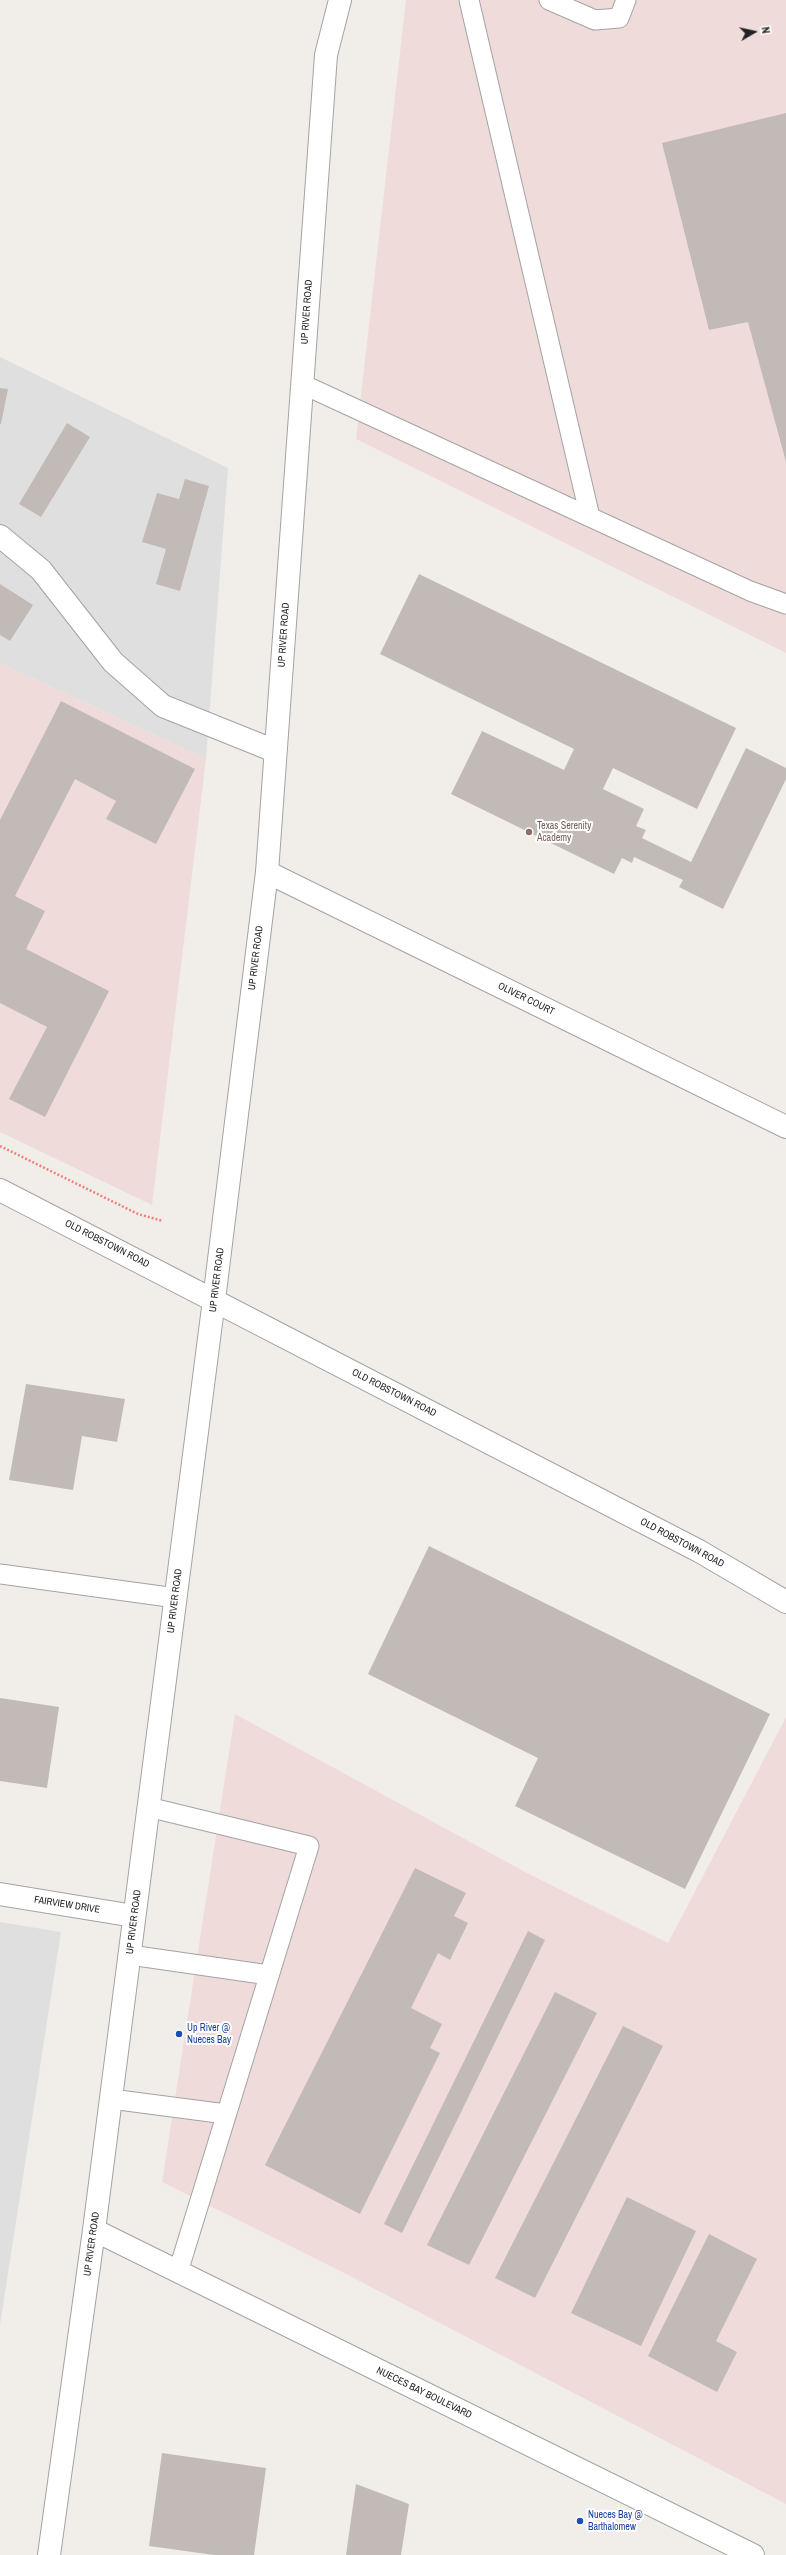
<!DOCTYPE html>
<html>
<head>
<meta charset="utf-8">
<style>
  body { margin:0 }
  #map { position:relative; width:786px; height:2555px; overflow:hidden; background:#f1eeea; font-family:"Archivo Narrow",sans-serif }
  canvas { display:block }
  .north { position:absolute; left:734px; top:12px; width:40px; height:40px; -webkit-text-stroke:3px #fff; paint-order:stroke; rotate:81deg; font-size:11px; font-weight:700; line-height:16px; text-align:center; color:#222 }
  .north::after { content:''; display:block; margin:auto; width:14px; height:18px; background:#222; clip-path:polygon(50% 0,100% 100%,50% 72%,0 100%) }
</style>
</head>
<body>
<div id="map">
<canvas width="786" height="2555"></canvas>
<div class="north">N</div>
</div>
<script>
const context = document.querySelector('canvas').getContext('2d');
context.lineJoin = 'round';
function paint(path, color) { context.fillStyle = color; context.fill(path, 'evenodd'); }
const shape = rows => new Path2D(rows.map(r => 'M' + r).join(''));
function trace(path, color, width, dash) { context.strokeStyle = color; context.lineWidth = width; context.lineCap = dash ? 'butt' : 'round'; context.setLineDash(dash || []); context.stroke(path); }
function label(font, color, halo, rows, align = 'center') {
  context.font = font + ' "Archivo Narrow",sans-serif'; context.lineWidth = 4; context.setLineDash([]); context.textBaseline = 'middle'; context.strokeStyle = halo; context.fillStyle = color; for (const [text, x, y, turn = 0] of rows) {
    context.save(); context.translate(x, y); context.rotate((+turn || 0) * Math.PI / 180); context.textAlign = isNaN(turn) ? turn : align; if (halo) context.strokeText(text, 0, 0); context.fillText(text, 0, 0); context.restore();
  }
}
const residential = shape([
  [0,357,228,468,206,759,0,663],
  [0,1922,61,1932,0,2325]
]);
const commercial = shape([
  [406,0,786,0,786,653,356,439],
  [0,663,206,759,152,1205,0,1132],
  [235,1714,529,1874,668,1943,786,1717,786,2504,348,2275,162,2182]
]);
const building = shape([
  [786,113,786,462,748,322,709,330,662,143],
  [0,388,8,389,1,424,0,424],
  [67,423,90,437,41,517,19,504],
  [185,479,209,486,180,591,156,584,166,549,142,542,157,493,179,499],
  [419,574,736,728,697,809,613,768,603,789,644,809,636,826,646,830,642,838,691,862,746,748,786,768,786,779,723,909,679,887,683,880,634,857,632,863,622,858,614,874,451,794,482,731,564,770,574,749,380,654],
  [0,584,33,605,10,641,0,635],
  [61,701,195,769,156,844,106,819,116,801,75,779,15,896,45,911,26,949,109,991,45,1117,9,1099,47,1027,0,1003,0,820],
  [26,1384,125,1399,117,1442,82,1436,73,1490,9,1480],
  [429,1546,770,1714,685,1889,515,1806,538,1758,368,1674],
  [0,1698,59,1707,47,1788,0,1781],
  [415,1868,466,1893,454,1916,468,1923,450,1960,438,1953,411,2008,442,2024,430,2048,440,2053,360,2214,265,2165],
  [528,1931,545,1940,402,2233,384,2224],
  [555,1992,597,2013,469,2265,427,2245],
  [623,2026,663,2046,535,2298,495,2278],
  [627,2197,696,2231,641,2346,571,2313],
  [709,2234,757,2259,716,2341,737,2352,717,2392,648,2356],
  [162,2453,266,2468,254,2555,214,2555,149,2546],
  [356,2484,409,2504,401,2555,346,2555]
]);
const path = shape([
  [0,1146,138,1214,163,1221]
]);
const service = shape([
  [469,0,590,517],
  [549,0,595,20,619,18,626,0],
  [302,384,750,591,786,604],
  [0,1574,176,1598],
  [148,1807,309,1846,178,2272],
  [130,1955,269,1975],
  [111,2099,226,2114]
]);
const minor = shape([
  [0,536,41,570,113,662,163,706,275,751],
  [267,872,786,1127],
  [0,1894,134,1916]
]);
const tertiary = shape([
  [0,1190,699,1551,786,1602],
  [94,2230,753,2555],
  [49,2555,94,2230,214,1300,267,872,326,55,340,0]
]);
const markers = [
  [529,832,4,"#8d6e63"],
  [179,2034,4,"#1a4fb4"],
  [580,2521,4,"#1a4fb4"]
];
const streetNames = [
  ["UP RIVER ROAD",307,312,-86],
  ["UP RIVER ROAD",284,635,-86],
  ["UP RIVER ROAD",256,958,-83],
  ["OLIVER COURT",526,999,26],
  ["OLD ROBSTOWN ROAD",107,1244,27],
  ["UP RIVER ROAD",217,1280,-83],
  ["OLD ROBSTOWN ROAD",394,1393,27],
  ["OLD ROBSTOWN ROAD",682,1543,28],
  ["UP RIVER ROAD",175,1601,-83],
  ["FAIRVIEW DRIVE",67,1905,9],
  ["UP RIVER ROAD",134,1922,-83],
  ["UP RIVER ROAD",92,2244,-82],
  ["NUECES BAY BOULEVARD",424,2393,26]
];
const educationNames = [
  ["Texas Serenity",537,826],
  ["Academy",537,838]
];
const transitNames = [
  ["Up River @",187,2028],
  ["Nueces Bay",187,2040],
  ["Nueces Bay @",588,2515],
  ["Barthalomew",588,2527]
];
paint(residential, '#e0dfdf');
paint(commercial, '#f0dbdb');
paint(building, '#c2bab6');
trace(service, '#a3a3a3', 21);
trace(minor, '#a3a3a3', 24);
trace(tertiary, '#a3a3a3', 24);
trace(path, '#f1827b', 2.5, [2, 2]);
trace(service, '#fff', 19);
trace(minor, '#fff', 22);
trace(tertiary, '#fff', 22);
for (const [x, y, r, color] of markers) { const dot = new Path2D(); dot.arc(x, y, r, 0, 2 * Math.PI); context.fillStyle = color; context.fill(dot); trace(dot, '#fff', 1.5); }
label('10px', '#222', '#fff', streetNames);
label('10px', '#785e54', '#fff', educationNames, 'left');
label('10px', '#164399', '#fff', transitNames, 'left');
</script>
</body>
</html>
